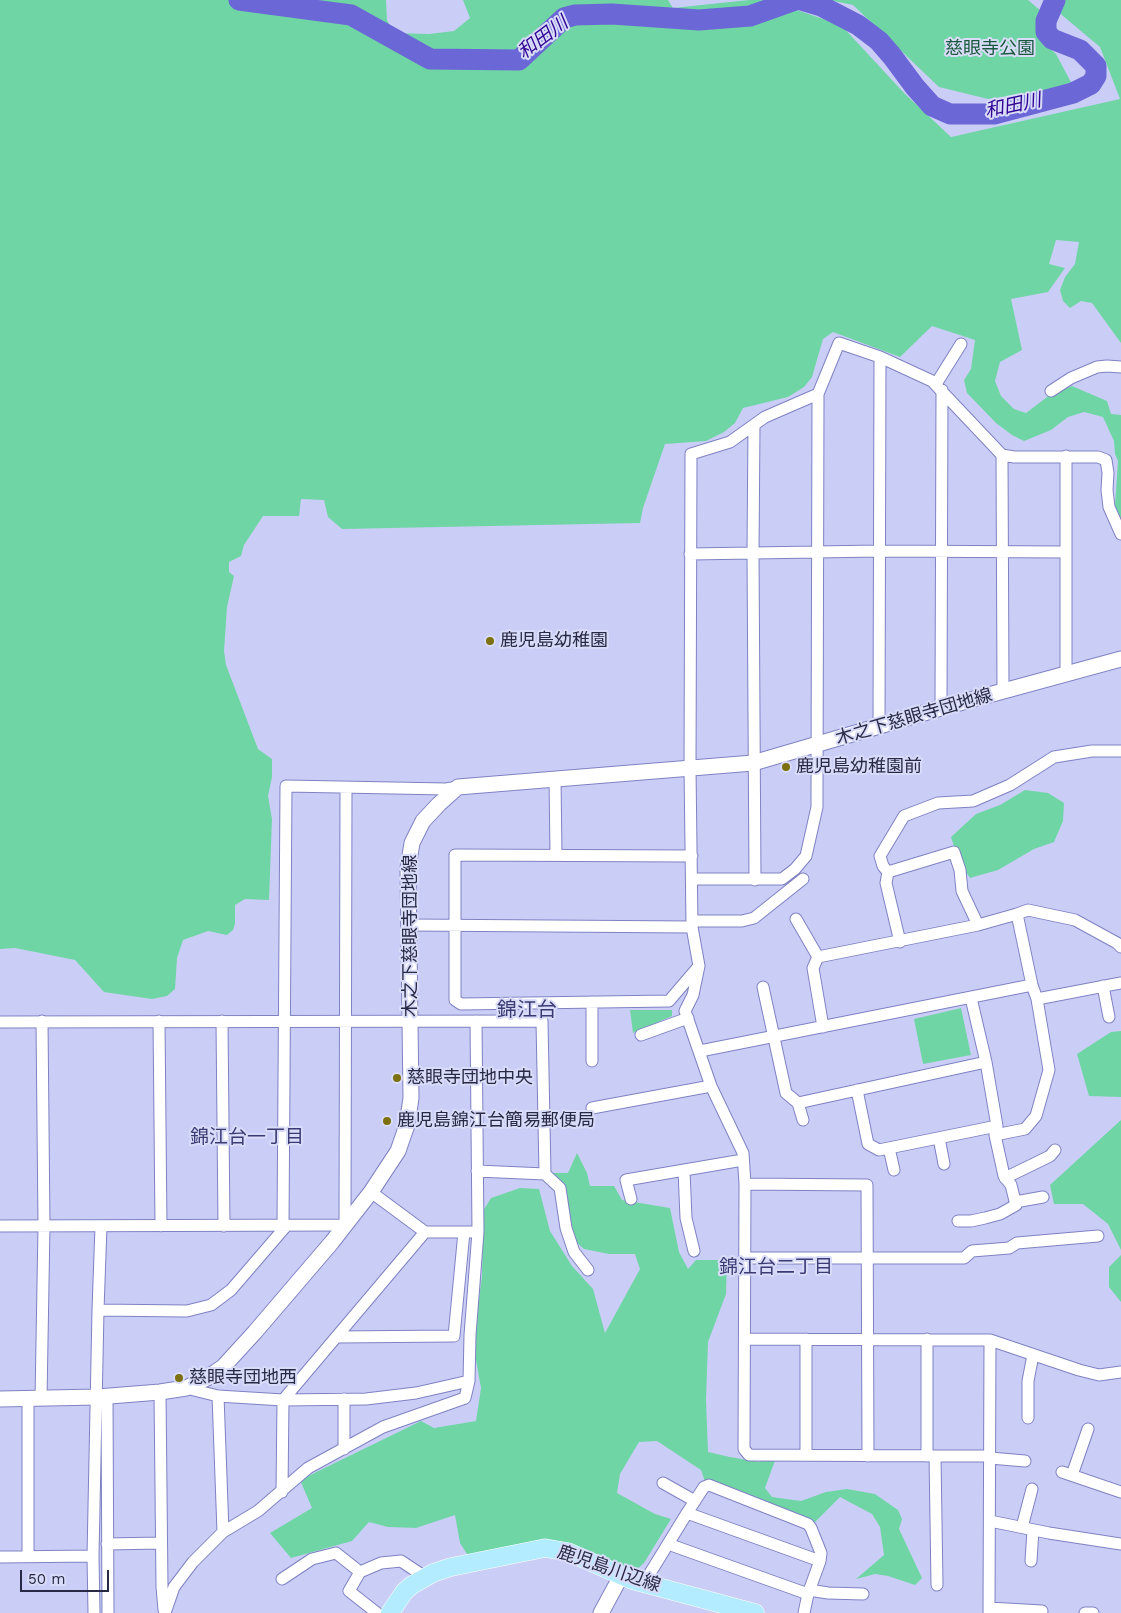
<!DOCTYPE html>
<html>
<head>
<meta charset="utf-8">
<style>
  body { margin:0 }
  #map { position:relative; width:1121px; height:1613px; overflow:hidden; background:#cacef7; font-family:"Work Sans",sans-serif }
  canvas { display:block }
  .scale { position:absolute; left:20px; top:1570px; width:89px; height:22px; box-sizing:border-box; border:2px solid #282944; border-top:0; padding-left:6px; font-size:15px; line-height:18px; white-space:nowrap; color:#282944; -webkit-text-stroke:4px #d9dcf8; paint-order:stroke }
</style>
</head>
<body>
<div id="map">
<canvas width="1121" height="1613"></canvas>
<div class="scale">50 m</div>
</div>
<script>
const context = document.querySelector('canvas').getContext('2d');
context.lineJoin = 'round';
function paint(path, color) { context.fillStyle = color; context.fill(path, 'evenodd'); }
const shape = rows => new Path2D(rows.map(r => 'M' + r).join(''));
function trace(path, color, width, dash) { context.strokeStyle = color; context.lineWidth = width; context.lineCap = dash ? 'butt' : 'round'; context.setLineDash(dash || []); context.stroke(path); }
function label(font, color, halo, rows, align = 'center') {
  context.font = font + ' "Work Sans","Noto Sans JP",sans-serif'; context.lineWidth = 4; context.setLineDash([]); context.textBaseline = 'middle'; context.strokeStyle = halo; context.fillStyle = color; for (const [text, x, y, turn = 0] of rows) {
    context.save(); context.translate(x, y); context.rotate((+turn || 0) * Math.PI / 180); context.textAlign = isNaN(turn) ? turn : align; if (halo) context.strokeText(text, 0, 0); context.fillText(text, 0, 0); context.restore();
  }
}
const green = shape([
  [0,0,386,0,387,20,394,33,429,34,454,31,470,18,463,0,668,0,673,8,749,0,767,0,841,25,905,94,951,137,1120,99,1100,47,1044,0,1121,0,1121,343,1092,303,1081,301,1070,308,1063,301,1060,290,1065,277,1075,264,1079,242,1056,240,1049,264,1065,268,1048,292,1011,299,1022,350,1000,362,995,381,1001,396,1014,409,1026,413,1051,394,1072,386,1107,401,1111,414,1121,415,1121,520,1115,506,1118,461,1115,454,1114,441,1103,417,1084,412,1068,417,1051,430,1024,441,1012,435,996,423,967,393,964,380,971,369,975,340,932,326,900,357,833,332,823,339,812,377,804,387,788,397,743,408,735,423,724,432,706,441,665,444,643,508,640,523,342,529,328,517,324,500,301,499,299,516,263,516,244,545,241,556,229,562,229,572,234,576,227,607,225,637,224,651,226,665,258,749,272,759,272,777,268,796,272,819,269,900,245,899,235,905,235,924,233,930,227,935,208,931,183,940,177,958,175,989,167,996,152,999,104,992,75,960,15,948,0,949],
  [829,0,1028,0,1041,11,1039,38,1056,54,1073,86,988,99,939,87,853,5],
  [1025,790,1048,793,1064,803,1063,821,1054,842,1034,849,998,870,970,878,959,862,951,837,976,814,1000,805],
  [961,1008,971,1055,923,1064,914,1019],
  [630,1010,672,1010,672,1016,633,1033],
  [1121,1031,1121,1097,1089,1096,1077,1054,1111,1032],
  [1121,1120,1121,1250,1108,1224,1083,1204,1054,1204,1050,1185],
  [577,1153,587,1173,590,1186,614,1186,622,1200,670,1208,679,1252,688,1269,696,1260,727,1260,726,1294,708,1342,706,1400,708,1452,730,1457,759,1462,777,1455,765,1488,772,1497,801,1501,826,1492,847,1489,875,1494,898,1510,902,1519,899,1529,922,1578,915,1585,888,1576,875,1574,856,1579,884,1555,880,1527,872,1514,840,1497,814,1523,768,1503,705,1482,701,1470,657,1441,639,1442,620,1474,617,1493,655,1514,671,1519,644,1563,634,1572,576,1546,520,1544,469,1557,460,1543,455,1515,416,1528,388,1527,369,1522,352,1541,291,1558,270,1533,312,1508,300,1480,421,1421,434,1428,476,1421,481,1388,473,1343,482,1276,483,1211,491,1198,520,1188,539,1189,550,1231,572,1266,593,1289,605,1333,640,1269,635,1254,609,1254,584,1249,568,1235,563,1189,547,1173,568,1173],
  [1121,1255,1121,1302,1109,1287,1109,1267]
]);
const river = shape([
  [239,0,351,15,430,59,519,60,564,18,575,15,612,14,699,20,750,16,795,0],
  [801,0,821,6,858,25,879,41,892,56,915,87,932,106,950,114,994,114,1073,93,1091,84,1096,76,1096,66,1080,50,1052,39,1046,32,1046,21,1055,0]
]);
const street = shape([
  [936,384,961,344],
  [1051,391,1071,378,1097,367,1107,366,1121,367],
  [754,425,753,553,755,880],
  [1002,455,1003,691],
  [1066,456,1066,673],
  [690,554,878,551,1066,552],
  [941,708,942,390],
  [879,727,880,357],
  [555,778,556,855],
  [692,856,455,855,455,1000,461,1004,669,1001,699,966],
  [888,872,954,852,960,870,962,891,978,925],
  [692,879,782,879,795,869,806,856,817,807,817,787,818,394],
  [1017,914,1028,910,1075,920,1117,943,1121,947],
  [796,919,818,957],
  [692,921,742,921,754,918,803,879],
  [409,925,692,927],
  [900,942,886,883,888,872,883,866,880,856,904,816,938,803,973,801,1010,785,1054,757,1092,751,1121,751],
  [1103,986,1109,1017],
  [763,987,786,1093,798,1103,986,1062],
  [1037,999,1121,983],
  [592,1002,592,1061],
  [159,1021,161,1226],
  [222,1021,224,1226],
  [0,1022,542,1021,545,1174,477,1171],
  [823,1027,813,968,818,957,978,925,1017,914,1032,985,1037,999,1049,1070,1036,1116,1025,1129,995,1135],
  [641,1035,688,1018],
  [700,1051,1032,985],
  [857,1090,868,1144,879,1150,997,1126],
  [798,1103,803,1120],
  [592,1108,711,1086],
  [939,1138,944,1164],
  [889,1148,894,1170],
  [684,1170,686,1218,694,1251],
  [545,1174,560,1188,566,1228,574,1252,588,1270],
  [1005,1178,1050,1156,1055,1150],
  [745,1184,867,1185,868,1456],
  [371,1192,425,1232,472,1232],
  [631,1199,626,1180,743,1160],
  [1015,1202,1043,1197],
  [958,1221,971,1221,985,1218,1000,1214,1016,1205,1011,1185,1004,1176,995,1135,997,1126,986,1062,971,998],
  [0,1226,345,1225,346,788],
  [283,1226,286,786,446,789,458,787],
  [744,1258,964,1258,972,1251,1009,1248,1017,1243,1098,1236],
  [98,1310,187,1311,211,1305,231,1290,287,1225],
  [336,1337,454,1336,464,1232],
  [745,1339,990,1340,1079,1370,1099,1375,1121,1372],
  [806,1339,806,1455],
  [927,1339,927,1456],
  [186,1388,218,1396,283,1400,366,1399,416,1393,469,1381],
  [160,1392,162,1587,164,1610],
  [107,1396,108,1613],
  [218,1396,223,1532],
  [28,1399,28,1556],
  [41,1399,44,1226,42,1021],
  [344,1399,344,1449],
  [1028,1418,1028,1381,1033,1355],
  [935,1456,937,1585],
  [990,1456,749,1455,744,1449,745,1184,743,1153,711,1086,685,1011,693,995,699,966,692,927,690,768,691,454,730,442,765,417,818,394,839,343,880,357,932,381,1002,455,1014,457,1098,457,1106,460,1108,473,1107,490,1109,507,1121,534],
  [990,1458,1025,1461],
  [1062,1472,1121,1492],
  [1072,1475,1088,1429],
  [663,1483,695,1501],
  [282,1492,283,1400,425,1232],
  [687,1513,704,1487,709,1485,808,1524,811,1528,821,1553,820,1561],
  [990,1521,1049,1533,1121,1544],
  [1022,1527,1032,1489],
  [107,1544,161,1543],
  [0,1557,93,1556],
  [1031,1561,1033,1530],
  [282,1579,312,1559,336,1553,360,1572],
  [644,1583,687,1513,820,1561,808,1594,668,1544],
  [809,1590,828,1593,863,1594],
  [989,1608,1042,1611],
  [94,1613,93,1556,98,1310,101,1226],
  [165,1613,174,1587,193,1562,223,1532,258,1511,308,1468,383,1427,465,1398,469,1381,470,1335,478,1232,476,1021],
  [377,1613,349,1591,360,1572,381,1563,401,1561,425,1577],
  [804,1613,808,1594],
  [989,1613,990,1340],
  [1085,1613,1093,1613]
]);
const secondary = shape([
  [0,1399,97,1397,160,1392,186,1388,207,1378,223,1367,255,1332,332,1242,371,1192,398,1151,407,1125,411,1098,408,868,412,843,423,821,439,804,458,787,753,763,941,708,1121,659],
  [601,1613,621,1576]
]);
const primary = shape([
  [390,1613,404,1592,412,1585,433,1573,451,1567,545,1548,568,1552,632,1580,755,1613]
]);
const markers = [
  [490,641,5,"#7d7010"],
  [786,767,5,"#7d7010"],
  [397,1078,5,"#7d7010"],
  [387,1121,5,"#7d7010"],
  [179,1378,5,"#7d7010"]
];
const parkNames = [
  ["慈眼寺公園",990,49]
];
const poiNames = [
  ["鹿児島幼稚園",500,641],
  ["鹿児島幼稚園前",796,767],
  ["慈眼寺団地中央",407,1078],
  ["鹿児島錦江台簡易郵便局",397,1121],
  ["慈眼寺団地西",189,1378]
];
const streetNames = [
  ["木之下慈眼寺団地線",914,717,-16],
  ["木之下慈眼寺団地線",411,936,-90],
  ["鹿児島川辺線",609,1569,19]
];
const waterNames = [
  ["和田川",543,38,-37],
  ["和田川",1013,106,-12]
];
const neighbourhoodNames = [
  ["錦江台一丁目",247,1137],
  ["錦江台二丁目",776,1267]
];
const quarterNames = [
  ["錦江台",527,1010]
];
paint(green, '#70d5a5');
trace(river, '#6b67d6', 21);
trace(street, '#7f82c2', 13);
trace(secondary, '#7f82c2', 17);
trace(primary, '#fff', 19);
trace(street, '#fff', 11);
trace(secondary, '#fff', 15);
trace(primary, '#b3ecfe', 18);
for (const [x, y, r, color] of markers) { const dot = new Path2D(); dot.arc(x, y, r, 0, 2 * Math.PI); context.fillStyle = color; context.fill(dot); trace(dot, '#d9dcf8', 2); }
label('18px', '#1a583d', '#d9dcf8', parkNames);
label('18px', '#282944', '#d9dcf8', poiNames, 'left');
label('18px', '#282944', '#d9dcf8', streetNames);
label('italic 19px', '#300594', '#d9dcf8', waterNames);
label('19px', '#3b3b74', '#d9dcf8', neighbourhoodNames);
label('20px', '#3b3b74', '#d9dcf8', quarterNames);
</script>
</body>
</html>
